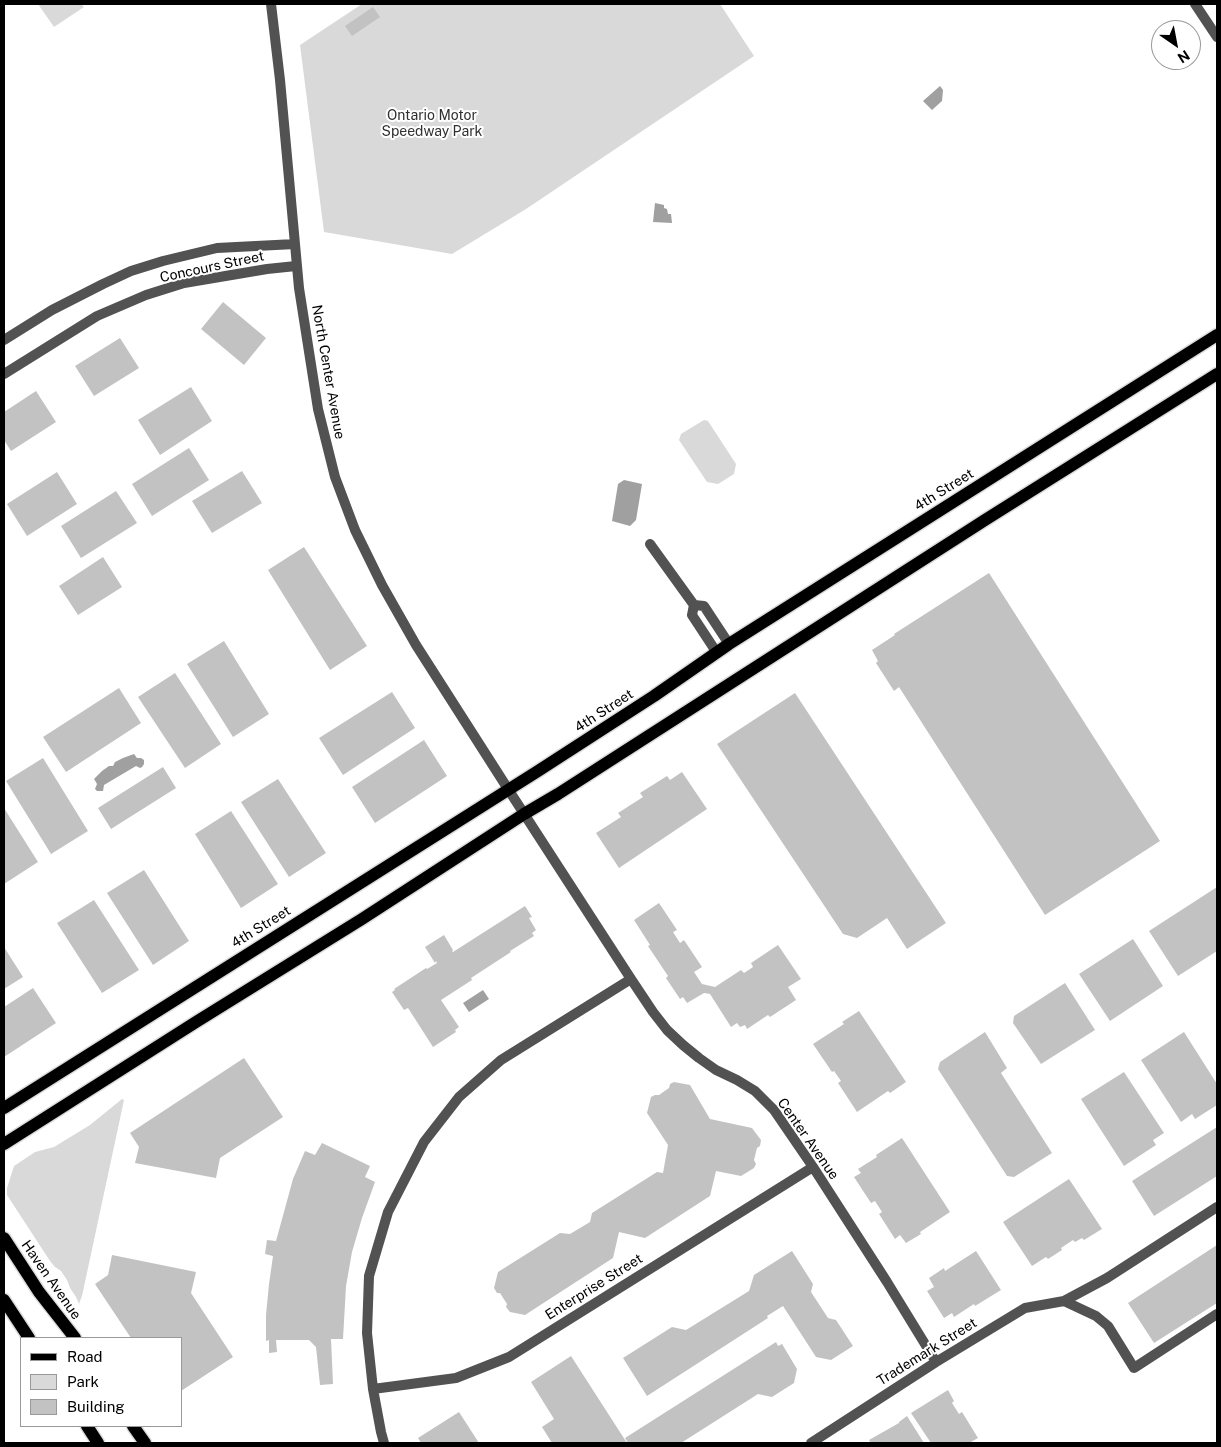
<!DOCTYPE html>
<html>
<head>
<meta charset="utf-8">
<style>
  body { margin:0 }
  #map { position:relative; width:1221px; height:1447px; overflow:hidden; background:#fff; font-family:"Public Sans",sans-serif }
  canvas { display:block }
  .frame { position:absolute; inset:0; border:5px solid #000; pointer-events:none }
  .legend { position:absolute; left:20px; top:1337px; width:162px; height:90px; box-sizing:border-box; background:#fff; border:1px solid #999; margin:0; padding:6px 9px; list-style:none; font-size:15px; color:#000 }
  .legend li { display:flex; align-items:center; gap:10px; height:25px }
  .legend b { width:25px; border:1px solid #999 }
  .north { position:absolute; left:1151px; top:20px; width:50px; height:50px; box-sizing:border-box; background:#fff; border:1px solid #999; border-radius:50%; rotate:147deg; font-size:14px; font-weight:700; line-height:20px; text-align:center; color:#000 }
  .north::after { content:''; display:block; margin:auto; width:18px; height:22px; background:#000; clip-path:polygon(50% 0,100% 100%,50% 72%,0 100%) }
</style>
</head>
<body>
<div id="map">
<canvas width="1221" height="1447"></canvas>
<div class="frame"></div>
<ul class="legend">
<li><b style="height:6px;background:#000"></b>Road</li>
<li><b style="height:14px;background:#d9d9d9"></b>Park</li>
<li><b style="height:14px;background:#c2c2c2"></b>Building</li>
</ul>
<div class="north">N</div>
</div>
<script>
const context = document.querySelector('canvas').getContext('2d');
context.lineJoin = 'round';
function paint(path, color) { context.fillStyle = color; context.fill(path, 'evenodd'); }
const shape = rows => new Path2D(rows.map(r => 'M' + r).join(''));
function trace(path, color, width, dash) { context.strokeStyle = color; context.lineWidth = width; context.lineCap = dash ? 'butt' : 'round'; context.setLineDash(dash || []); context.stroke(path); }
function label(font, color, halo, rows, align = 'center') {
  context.font = font + ' "Public Sans",sans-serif'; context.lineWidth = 4; context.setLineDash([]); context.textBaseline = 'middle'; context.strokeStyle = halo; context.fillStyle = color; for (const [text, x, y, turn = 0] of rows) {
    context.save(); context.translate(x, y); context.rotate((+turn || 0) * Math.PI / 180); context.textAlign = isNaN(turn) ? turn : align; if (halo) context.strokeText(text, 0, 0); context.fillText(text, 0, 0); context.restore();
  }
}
const green = shape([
  [38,4,81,4,84,7,54,27],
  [362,4,720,4,754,56,526,209,452,254,324,232,300,45],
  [704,420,708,421,736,464,734,474,718,484,707,482,679,440,681,434],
  [122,1099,124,1100,82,1296,79,1304,76,1297,70,1288,67,1280,61,1271,55,1267,50,1261,7,1195,7,1188,14,1166,35,1152,54,1147,90,1125]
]);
const water = shape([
  [940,86,943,90,942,101,932,110,923,101],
  [655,203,664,205,664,208,667,209,668,214,671,214,672,223,653,222],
  [624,480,642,484,636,520,630,526,612,521,618,484],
  [134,754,137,758,141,758,144,760,144,764,142,767,140,768,136,766,104,785,103,791,97,791,95,789,97,784,94,779,102,771,109,766,113,766,115,762,123,758],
  [483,990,489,999,469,1012,463,1003]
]);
const building = shape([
  [373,7,380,17,352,36,345,26],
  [223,302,266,338,244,365,201,329],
  [120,338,139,368,94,396,75,366],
  [191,387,212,421,160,455,138,420],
  [36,391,56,422,11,451,4,440,4,412],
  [189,448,209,480,152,516,132,484],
  [242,471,262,503,212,533,192,501],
  [57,472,77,504,27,536,7,504],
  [116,491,137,523,81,558,61,526],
  [304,547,367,646,330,670,268,570],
  [103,557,122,587,78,615,59,586],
  [989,573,1160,841,1045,915,899,687,894,691,876,663,878,661,872,650,895,635,894,634],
  [224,641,269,714,233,737,187,664],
  [175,673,221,744,185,768,138,697],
  [119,688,141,723,66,772,43,737],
  [392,692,415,728,343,775,319,738],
  [795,693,946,923,907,949,887,918,857,938,843,934,717,744],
  [424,740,447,776,375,823,352,787],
  [43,758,88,831,51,854,6,781],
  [163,767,176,788,111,829,98,808],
  [682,772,707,809,619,868,596,833,621,817,618,813,643,797,640,793,667,776,670,780],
  [278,779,326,853,289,877,241,802],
  [4,808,38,862,4,884],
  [231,811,278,884,241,908,195,834],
  [144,870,189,941,153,965,107,893],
  [1217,887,1217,951,1178,976,1149,931],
  [94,900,139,970,102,993,57,923],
  [659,903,677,930,673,932,680,943,684,940,702,967,694,972,702,984,715,987,741,970,744,973,753,967,751,963,778,945,801,979,788,987,796,1000,770,1017,768,1015,747,1029,745,1025,740,1027,737,1023,731,1027,710,994,704,993,687,1003,683,997,680,999,666,978,668,976,648,946,650,945,634,920],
  [525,906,532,917,529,918,536,930,532,933,534,936,510,951,511,952,471,978,472,980,441,1000,459,1027,455,1030,456,1032,433,1047,408,1008,404,1010,392,992,395,990,394,989,426,968,427,969,437,963,436,961,435,963,425,947,444,935,453,950,452,951,453,952],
  [1133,939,1163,986,1110,1021,1079,974],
  [4,947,23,977,4,989],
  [1065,983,1095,1030,1041,1064,1013,1023,1014,1016],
  [33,988,56,1023,4,1057,4,1007],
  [859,1011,906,1082,890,1093,888,1091,857,1112,838,1083,841,1081,834,1071,832,1072,813,1044,844,1024,842,1022],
  [985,1032,1007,1068,1001,1073,1052,1153,1014,1177,1007,1176,938,1069,940,1062],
  [1184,1032,1217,1084,1217,1105,1195,1119,1192,1114,1181,1122,1141,1060],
  [244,1058,283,1117,220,1158,216,1178,135,1163,139,1147,130,1133],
  [1124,1072,1164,1133,1153,1140,1156,1145,1124,1166,1081,1099],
  [674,1082,690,1085,710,1119,752,1128,761,1140,760,1146,757,1148,754,1160,756,1164,754,1168,741,1176,716,1171,710,1196,645,1238,619,1232,613,1258,525,1315,510,1312,506,1307,507,1304,500,1293,497,1293,494,1288,498,1272,560,1233,570,1234,590,1222,592,1213,657,1172,663,1173,668,1145,647,1113,651,1097,655,1095,659,1095,669,1088,670,1084],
  [1217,1127,1217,1176,1154,1216,1132,1181],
  [902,1138,950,1212,920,1232,921,1234,906,1243,900,1235,895,1239,879,1214,882,1212,875,1201,871,1203,854,1177,861,1173,858,1169,877,1157,876,1155],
  [322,1143,370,1166,365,1177,375,1182,362,1218,352,1252,346,1286,343,1339,331,1339,333,1384,320,1385,316,1347,309,1340,276,1340,277,1352,269,1353,269,1340,266,1341,266,1315,269,1284,273,1256,265,1254,267,1240,276,1241,293,1179,305,1151,315,1155],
  [1069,1179,1102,1229,1084,1240,1082,1238,1075,1242,1073,1240,1061,1248,1062,1250,1048,1259,1046,1257,1032,1266,1003,1222],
  [1217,1245,1217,1303,1154,1343,1128,1303],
  [792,1251,813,1284,811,1292,828,1318,836,1320,853,1346,831,1360,816,1357,783,1306,767,1316,768,1318,647,1396,623,1358,672,1327,686,1330,749,1291,754,1275],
  [976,1251,1001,1290,975,1306,974,1304,954,1317,952,1313,944,1318,927,1291,934,1287,929,1278,944,1268,945,1271],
  [112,1255,196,1272,191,1293,233,1357,181,1391,181,1338,131,1338,95,1284,108,1275],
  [776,1342,778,1346,782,1344,797,1369,794,1383,772,1397,758,1394,681,1443,628,1443,625,1438],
  [571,1356,627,1443,552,1443,542,1427,554,1419,531,1382],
  [948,1390,954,1401,952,1403,959,1414,962,1412,978,1438,969,1443,931,1443,911,1413],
  [459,1412,479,1443,421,1443,418,1438],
  [907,1416,924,1443,871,1443,869,1440,899,1423,899,1422]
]);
const minor = shape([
  [650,544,694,605,704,606,729,644],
  [694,605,692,615,717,653],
  [508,789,631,979,653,1012,667,1030,683,1045,699,1058,716,1070,737,1080,755,1091,774,1110,813,1167,887,1282,936,1362],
  [1064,1301,1096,1316,1108,1326,1134,1368,1217,1314],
  [373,1389,456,1378,509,1357,813,1167],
  [384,1443,381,1432,373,1389,367,1333,369,1276,388,1212,424,1142,459,1097,501,1060,631,979],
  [811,1443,936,1362,1025,1308,1064,1301,1107,1278,1217,1207]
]);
const tertiary = shape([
  [271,4,280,80,299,288,318,409,335,477,355,530,382,585,416,645,508,789],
  [1195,4,1217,37],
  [4,340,52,310,103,284,131,271,163,261,217,248,295,244],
  [4,374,97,316,146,295,184,283,267,269,296,266]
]);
const primary = shape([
  [4,1108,538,771,654,696,729,644,1217,335],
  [4,1144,196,1022,362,919,524,814,558,794,985,520,1217,374],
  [4,1238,39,1292,75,1338],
  [4,1300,29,1338],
  [87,1426,98,1443],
  [133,1426,145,1443]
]);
const parkNames = [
  ["Ontario Motor",432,116],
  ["Speedway Park",432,132]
];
const streetNames = [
  ["Concours Street",212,267,-12],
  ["North Center Avenue",328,372,80],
  ["4th Street",944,490,-32],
  ["4th Street",604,711,-33],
  ["4th Street",261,927,-32],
  ["Center Avenue",808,1139,55],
  ["Haven Avenue",51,1280,55],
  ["Enterprise Street",594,1287,-32],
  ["Trademark Street",927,1352,-32]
];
paint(green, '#d9d9d9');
paint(water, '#a0a0a0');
paint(building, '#c2c2c2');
trace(primary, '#dbdbdb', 15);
trace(minor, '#525252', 10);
trace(tertiary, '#525252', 10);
trace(primary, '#000', 12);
label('14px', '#303030', '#fff', parkNames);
label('14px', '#000', '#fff', streetNames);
</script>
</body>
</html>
